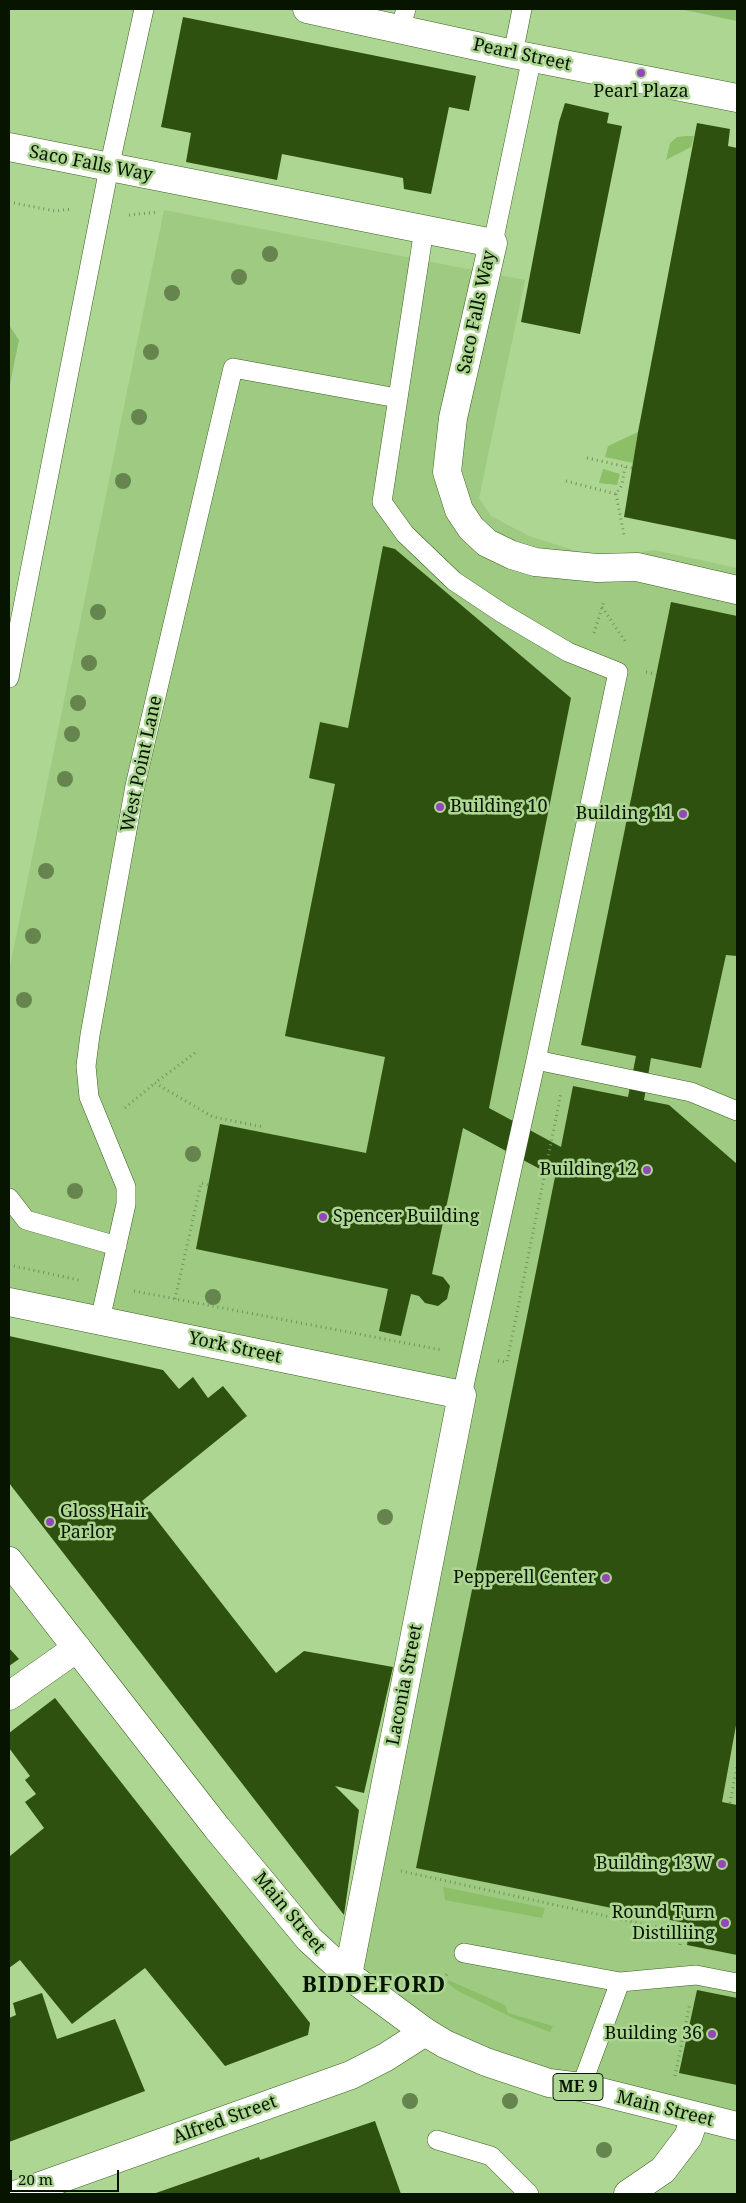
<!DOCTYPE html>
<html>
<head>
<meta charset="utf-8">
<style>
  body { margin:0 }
  #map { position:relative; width:746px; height:2203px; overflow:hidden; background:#aed693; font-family:"Noto Serif",serif }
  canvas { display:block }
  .frame { position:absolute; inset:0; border:10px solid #071500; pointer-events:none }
  .scale { position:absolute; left:10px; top:2170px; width:109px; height:22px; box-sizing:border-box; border:2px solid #071500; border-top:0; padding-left:6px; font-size:15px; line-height:18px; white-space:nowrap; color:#071500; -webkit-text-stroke:4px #aed693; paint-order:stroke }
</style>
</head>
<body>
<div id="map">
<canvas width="746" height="2203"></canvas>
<div class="frame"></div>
<div class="scale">20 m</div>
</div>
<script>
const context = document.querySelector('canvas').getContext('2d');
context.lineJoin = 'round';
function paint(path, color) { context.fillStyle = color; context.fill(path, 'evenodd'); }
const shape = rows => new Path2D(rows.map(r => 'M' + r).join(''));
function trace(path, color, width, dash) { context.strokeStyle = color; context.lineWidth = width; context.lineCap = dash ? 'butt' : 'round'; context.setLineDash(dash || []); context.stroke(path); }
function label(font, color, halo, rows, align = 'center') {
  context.font = font + ' "Noto Serif",serif'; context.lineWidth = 5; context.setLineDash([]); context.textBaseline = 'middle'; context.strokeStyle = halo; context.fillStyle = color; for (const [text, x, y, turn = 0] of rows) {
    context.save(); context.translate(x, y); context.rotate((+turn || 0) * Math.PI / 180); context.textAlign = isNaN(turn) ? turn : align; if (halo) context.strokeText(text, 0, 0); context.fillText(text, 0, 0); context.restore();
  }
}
const built = shape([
  [164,210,525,280,479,498,491,516,529,536,589,555,619,556,654,550,737,568,737,2126,486,2062,348,1975,462,1395,9,1302,9,971]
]);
const green = shape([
  [680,9,737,9,737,21],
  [686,136,694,136,691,147,666,160,670,143,677,137],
  [9,325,19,340,9,389],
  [638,432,633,463,605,457,608,446],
  [603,469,620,474,617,485,599,483],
  [443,1887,545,1908,542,1918,445,1900],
  [448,1980,505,2005,508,2013,553,2026,550,2032,513,2018,460,1992,447,1983]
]);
const building = shape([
  [183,17,476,76,469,111,449,107,431,194,404,189,403,178,282,154,277,180,186,162,191,133,161,127],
  [565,103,609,113,607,123,622,126,580,334,521,322,559,122],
  [697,123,730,129,728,146,737,148,737,540,624,517,638,432],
  [383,546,395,549,571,698,489,1108,561,1147,573,1086,628,1097,636,1056,581,1045,671,602,737,616,737,956,726,955,701,1068,651,1058,644,1100,669,1105,737,1164,737,1720,722,1802,737,1805,737,1955,687,1945,690,1924,416,1868,555,1177,463,1128,432,1274,443,1277,450,1286,447,1299,438,1306,425,1303,419,1296,411,1294,401,1336,379,1331,388,1289,196,1249,220,1124,366,1153,385,1057,285,1036,335,784,309,778,320,722,348,728],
  [9,1336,163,1370,179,1389,193,1377,208,1398,223,1386,247,1416,142,1501,276,1673,304,1651,393,1667,364,1793,335,1786,359,1810,344,1915,9,1483],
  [9,1648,19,1659,9,1666],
  [55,1698,310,2023,308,2035,225,2066,145,1968,72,2024,20,1960,9,1968,9,1854,10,1856,44,1828,25,1802,36,1794,25,1780,30,1776,9,1748,9,1733],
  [697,1990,737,1998,737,2085,679,2073],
  [42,1993,57,2039,115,2019,145,2091,9,2142,9,2018,16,2015,13,2003],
  [375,2121,401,2194,153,2194,259,2157,260,2160]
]);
const path = shape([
  [9,202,55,211,72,209],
  [129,215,158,212],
  [587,458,632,468],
  [566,481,616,494,622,485,625,467],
  [616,494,624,535],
  [602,607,627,644],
  [594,633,604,601],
  [646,672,656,674],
  [195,1053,155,1083,213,1117,264,1127],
  [125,1108,155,1083],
  [9,1265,79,1280],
  [134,1291,442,1350],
  [175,1299,201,1183,208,1185],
  [498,1361,507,1362,561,1093],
  [730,1803,737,1765],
  [401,1871,683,1933,679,1948],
  [440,1983,447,1974],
  [675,2076,690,2003]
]);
const service = shape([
  [400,29,406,9],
  [513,54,522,9],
  [424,229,382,502,405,534,454,581,502,613,568,652,618,672,536,1060],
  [493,243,532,57],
  [9,678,109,168,144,9],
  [9,1198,26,1220,117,1246],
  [100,1320,126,1204,126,1187,89,1097,86,1066,90,1035,135,786,233,368,397,398],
  [462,1395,536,1060,691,1092,737,1111],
  [464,1953,620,1982,581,2087],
  [620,1982,696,1975,737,1983],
  [437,2140,491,2156,529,2194]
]);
const minor = shape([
  [307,9,513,54,737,98],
  [9,147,493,243,453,418,447,472,459,510,471,528,487,543,512,555,535,562,597,568,637,567,737,590],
  [9,1302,462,1395,348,1975],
  [9,1696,77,1648],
  [628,2194,663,2170,688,2137,695,2117]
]);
const secondary = shape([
  [18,2194,351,2075,386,2057,425,2032]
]);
const primary = shape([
  [9,1561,217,1828,309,1939,348,1975,425,2032,445,2044,486,2062,549,2083,581,2087,737,2126]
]);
const trees = [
  [270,254],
  [239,277],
  [172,293],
  [151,352],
  [139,417],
  [123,481],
  [98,612],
  [89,663],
  [78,703],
  [72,734],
  [65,779],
  [46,871],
  [33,936],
  [24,1000],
  [193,1154],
  [75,1191],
  [213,1297],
  [385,1517],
  [410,2101],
  [510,2101],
  [604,2150]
];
const markers = [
  [641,73,5,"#9447b8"],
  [440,807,5,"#9447b8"],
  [683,814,5,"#9447b8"],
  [647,1170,5,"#9447b8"],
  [323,1217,5,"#9447b8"],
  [50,1522,5,"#9447b8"],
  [606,1578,5,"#9447b8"],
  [722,1864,5,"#9447b8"],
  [725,1923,5,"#9447b8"],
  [712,2034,5,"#9447b8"]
];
const shields = [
  [578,2087,50]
];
const shieldNames = [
  ["ME 9",578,2087]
];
const streetNames = [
  ["Pearl Street",522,55,12],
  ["Saco Falls Way",91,164,11],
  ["Saco Falls Way",477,312,-78],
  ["West Point Lane",142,764,-78],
  ["York Street",235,1348,12],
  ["Laconia Street",405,1685,-79],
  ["Main Street",289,1913,50],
  ["Main Street",665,2109,14],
  ["Alfred Street",225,2120,-20]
];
const poiNames = [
  ["Pearl Plaza",641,92,"center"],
  ["Building 10",450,807,"left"],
  ["Building 11",673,814],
  ["Building 12",637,1170],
  ["Spencer Building",333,1217,"left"],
  ["Gloss Hair",60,1512,"left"],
  ["Parlor",60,1533,"left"],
  ["Pepperell Center",596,1578],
  ["Building 13W",712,1864],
  ["Round Turn",715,1913],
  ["Distilliing",715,1934],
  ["Building 36",702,2034]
];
const districtNames = [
  ["BIDDEFORD",374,1986]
];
paint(built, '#9ecb81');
paint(green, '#8cbf68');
paint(building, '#2e510f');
trace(service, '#3c5f20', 20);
trace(minor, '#3c5f20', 29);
trace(secondary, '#3c5f20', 29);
trace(primary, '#3c5f20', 29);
trace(path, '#73915f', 3, [1, 4]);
trace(service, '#fff', 19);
trace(minor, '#fff', 28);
trace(secondary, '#fff', 28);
trace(primary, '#fff', 28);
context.fillStyle = '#65844e';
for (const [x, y] of trees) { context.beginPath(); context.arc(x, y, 8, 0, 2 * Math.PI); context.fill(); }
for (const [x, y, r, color] of markers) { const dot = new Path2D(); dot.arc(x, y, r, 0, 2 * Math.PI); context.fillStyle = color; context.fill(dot); trace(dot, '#aed693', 2); }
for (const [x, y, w] of shields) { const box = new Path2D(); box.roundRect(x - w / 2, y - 13.5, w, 27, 4); context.fillStyle = '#aed693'; context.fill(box); trace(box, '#071500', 1); }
label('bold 16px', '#071500', null, shieldNames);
label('18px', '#071500', '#aed693', streetNames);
label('18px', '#071500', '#aed693', poiNames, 'right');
context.letterSpacing = '1px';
label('bold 22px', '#071500', '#aed693', districtNames);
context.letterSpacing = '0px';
</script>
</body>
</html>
